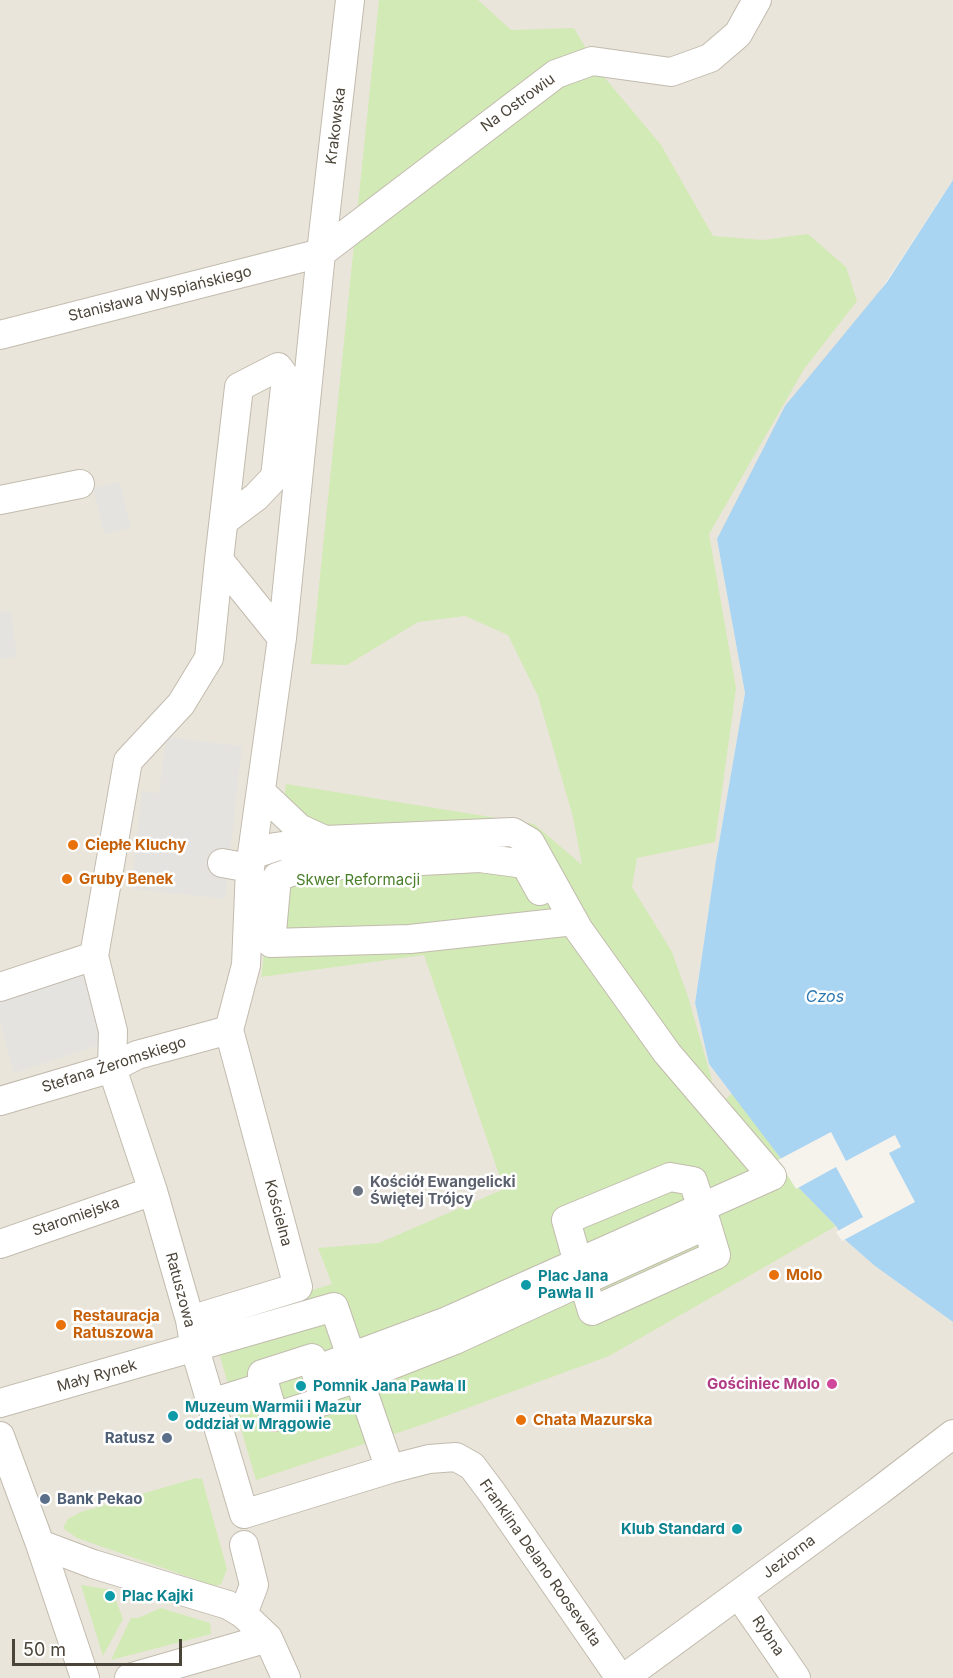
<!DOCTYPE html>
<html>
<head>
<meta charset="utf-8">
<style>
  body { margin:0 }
  #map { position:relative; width:953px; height:1678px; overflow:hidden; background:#f6f3ec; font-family:Inter,sans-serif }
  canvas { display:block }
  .scale { position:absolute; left:12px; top:1639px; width:170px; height:27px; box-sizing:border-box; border:3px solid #4b4439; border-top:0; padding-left:8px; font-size:18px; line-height:21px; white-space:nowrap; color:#4b4439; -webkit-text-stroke:4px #fff; paint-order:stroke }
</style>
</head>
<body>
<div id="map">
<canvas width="953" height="1678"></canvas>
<div class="scale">50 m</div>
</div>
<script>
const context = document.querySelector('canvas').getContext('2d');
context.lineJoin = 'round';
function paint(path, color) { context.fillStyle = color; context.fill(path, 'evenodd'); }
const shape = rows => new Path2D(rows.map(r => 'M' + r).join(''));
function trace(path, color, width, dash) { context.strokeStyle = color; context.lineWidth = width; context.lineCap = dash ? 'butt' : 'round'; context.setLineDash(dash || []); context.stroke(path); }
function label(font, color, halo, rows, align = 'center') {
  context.font = font + ' Inter,sans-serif'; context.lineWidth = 5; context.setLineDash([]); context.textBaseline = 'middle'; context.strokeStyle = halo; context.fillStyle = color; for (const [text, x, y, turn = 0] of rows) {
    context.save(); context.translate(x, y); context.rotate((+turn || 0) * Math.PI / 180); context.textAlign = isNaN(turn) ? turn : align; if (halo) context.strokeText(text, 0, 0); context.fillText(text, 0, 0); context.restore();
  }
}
const residential = shape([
  [0,0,953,0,953,180,717,539,745,693,716,860,695,1003,709,1064,782,1160,796,1185,836,1226,843,1238,875,1266,953,1322,953,1678,0,1678]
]);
const green = shape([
  [379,0,478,0,511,30,574,28,599,71,661,145,713,236,763,240,808,234,846,267,857,301,804,369,709,534,736,688,715,842,637,858,632,887,672,952,688,997,712,1080,705,1116,733,1093,782,1160,796,1185,836,1226,609,1356,424,1424,256,1480,210,1322,332,1284,318,1248,379,1243,504,1189,424,955,261,977,286,784,534,824,582,865,573,817,538,696,508,635,465,616,418,622,347,665,311,664],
  [196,1478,202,1479,227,1569,221,1584,215,1586,77,1538,63,1528,68,1519,81,1512],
  [81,1585,112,1590,123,1619,103,1656],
  [161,1608,210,1623,211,1634,111,1660,131,1618,138,1618]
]);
const parking = shape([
  [120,482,131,528,104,534,93,488],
  [11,611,17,657,0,659,0,612],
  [166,737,242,746,225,899,131,889,142,791,159,793],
  [87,967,108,1042,14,1073,0,1023,0,996]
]);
const water = shape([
  [953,180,953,1322,875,1266,843,1238,836,1226,796,1185,782,1160,709,1064,695,1003,716,860,745,693,717,539,785,406,887,282]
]);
const pier = shape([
  [831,1132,846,1161,895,1135,901,1147,889,1153,915,1202,842,1241,836,1232,863,1217,836,1167,796,1189,778,1160]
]);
const minor = shape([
  [0,335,321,253,556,74,592,61,671,72,710,58,738,34,757,0],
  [0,500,80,484],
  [224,521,256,497,275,477,286,378,278,367,239,387,219,560,209,658,181,704,128,761,94,956,113,1031,112,1068,153,1191,190,1320,195,1349,244,1514,390,1469,429,1459,456,1457,472,1466,493,1494,620,1678],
  [219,560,282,638],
  [252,855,275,847,325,840],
  [222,863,250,868],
  [540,891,525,864,480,858,305,867,277,877,271,943,410,939,574,921],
  [0,987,94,956],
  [229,1030,246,965,250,868,282,638,321,253,350,0],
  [0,1101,112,1068,137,1055,229,1030],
  [670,1177,693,1181,707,1225,583,1281,566,1220,670,1177],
  [0,1244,153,1191],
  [190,1320,298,1287,229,1030],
  [315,1370,321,1390,358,1378,455,1340,583,1281,592,1311,716,1255,707,1225],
  [265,1386,274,1417,324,1401,321,1390],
  [0,1403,334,1307,386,1458],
  [211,1403,265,1386,262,1374,312,1358,315,1370,447,1321,772,1176,667,1053,579,930,530,842,513,832,325,840,299,828,262,793],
  [0,1436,40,1544,85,1678],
  [40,1544,93,1564,228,1605,243,1614,268,1638,286,1678],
  [739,1595,796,1678],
  [243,1614,254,1585,244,1545],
  [129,1678,268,1638],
  [624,1678,879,1491,953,1434]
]);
const markers = [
  [73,845,6,"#e8710a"],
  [67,879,6,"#e8710a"],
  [358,1191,6,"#6b7280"],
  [774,1275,6,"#e8710a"],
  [526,1285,6,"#0f9aa8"],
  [61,1325,6,"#e8710a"],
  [832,1384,6,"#d1479c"],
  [301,1386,6,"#0f9aa8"],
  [173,1416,6,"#0f9aa8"],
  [521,1420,6,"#e8710a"],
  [167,1438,6,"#5c6f8a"],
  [45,1499,6,"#5c6f8a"],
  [737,1529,6,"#0f9aa8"],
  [110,1596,6,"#0f9aa8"]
];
const streetNames = [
  ["Na Ostrowiu",518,103,-36],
  ["Krakowska",336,126,-83],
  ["Stanisława Wyspiańskiego",160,294,-14],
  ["Stefana Żeromskiego",114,1065,-18],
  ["Kościelna",278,1213,75],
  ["Staromiejska",76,1217,-19],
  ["Ratuszowa",180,1290,75],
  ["Mały Rynek",97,1376,-16],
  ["Jeziorna",789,1557,-37],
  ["Franklina Delano Roosevelta",540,1563,55],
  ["Rybna",768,1636,56]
];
const foodNames = [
  ["Ciepłe Kluchy",85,845],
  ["Gruby Benek",79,879],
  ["Molo",786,1275],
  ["Restauracja",73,1316],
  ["Ratuszowa",73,1333],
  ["Chata Mazurska",533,1420]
];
const parkNames = [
  ["Skwer Reformacji",358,880]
];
const worshipNames = [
  ["Kościół Ewangelicki",370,1182],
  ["Świętej Trójcy",370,1199]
];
const cultureNames = [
  ["Plac Jana",538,1276],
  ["Pawła II",538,1293],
  ["Pomnik Jana Pawła II",313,1386],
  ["Muzeum Warmii i Mazur",185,1407],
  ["oddział w Mrągowie",185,1424],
  ["Klub Standard",725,1529,"right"],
  ["Plac Kajki",122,1596]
];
const hotelNames = [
  ["Gościniec Molo",820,1384]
];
const serviceNames = [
  ["Ratusz",155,1438],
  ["Bank Pekao",57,1499,"left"]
];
const waterNames = [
  ["Czos",825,997]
];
paint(residential, '#eae5da');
paint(green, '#d2eab5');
paint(parking, '#e5e3e0');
paint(water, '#a9d4f2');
paint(pier, '#f6f3ec');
trace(minor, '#c2bbae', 30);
trace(minor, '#fff', 28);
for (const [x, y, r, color] of markers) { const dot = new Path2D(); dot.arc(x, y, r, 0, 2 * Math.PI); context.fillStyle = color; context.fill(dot); trace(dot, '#fff', 2); }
label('15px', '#4b4439', '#fff', streetNames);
label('bold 15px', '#c56008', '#fff', foodNames, 'left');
label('15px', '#4a7f2a', '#fff', parkNames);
label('bold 15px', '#5b616d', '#fff', worshipNames, 'left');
label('bold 15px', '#0d838f', '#fff', cultureNames, 'left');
label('bold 15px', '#b23c85', '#fff', hotelNames, 'right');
label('bold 15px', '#4e5e75', '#fff', serviceNames, 'right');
label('italic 16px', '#2e7ab2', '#fff', waterNames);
</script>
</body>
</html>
